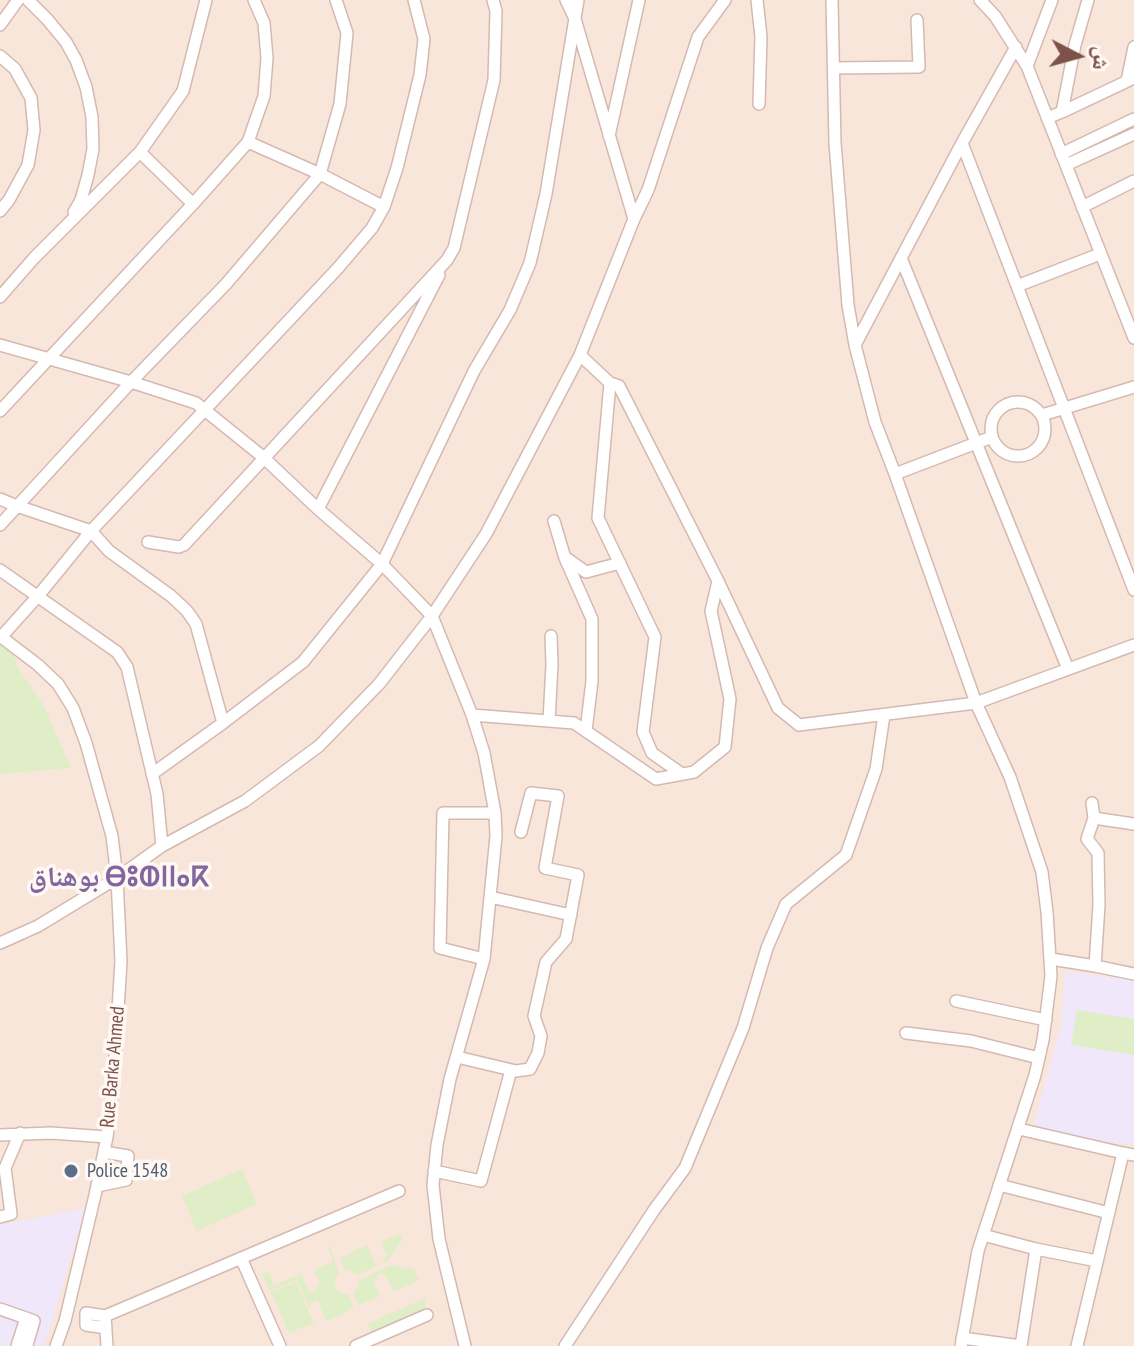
<!DOCTYPE html>
<html>
<head>
<meta charset="utf-8">
<style>
  body { margin:0 }
  #map { position:relative; width:1134px; height:1346px; overflow:hidden; background:#fef3eb; font-family:"PT Sans Narrow","Noto Naskh Arabic",sans-serif }
  canvas { display:block }
  .north { position:absolute; left:1038px; top:16px; width:80px; height:80px; -webkit-text-stroke:6px #fff8f3; paint-order:stroke; rotate:96deg; font-size:22px; font-weight:700; line-height:32px; text-align:center; color:#7d524a }
  .north::after { content:''; display:block; margin:auto; width:28px; height:36px; background:#7d524a; clip-path:polygon(50% 0,100% 100%,50% 72%,0 100%) }
</style>
</head>
<body>
<div id="map">
<canvas width="1134" height="1346"></canvas>
<div class="north">ش</div>
</div>
<script>
const context = document.querySelector('canvas').getContext('2d');
context.lineJoin = 'round';
function paint(path, color) { context.fillStyle = color; context.fill(path, 'evenodd'); }
const shape = rows => new Path2D(rows.map(r => 'M' + r).join(''));
function trace(path, color, width, dash) { context.strokeStyle = color; context.lineWidth = width; context.lineCap = dash ? 'butt' : 'round'; context.setLineDash(dash || []); context.stroke(path); }
function label(font, color, halo, rows, align = 'center') {
  context.font = font + ' "PT Sans Narrow","Noto Naskh Arabic","Noto Sans Tifinagh",sans-serif'; context.lineWidth = 7; context.setLineDash([]); context.textBaseline = 'middle'; context.strokeStyle = halo; context.fillStyle = color; for (const [text, x, y, turn = 0] of rows) {
    context.save(); context.translate(x, y); context.rotate((+turn || 0) * Math.PI / 180); context.textAlign = isNaN(turn) ? turn : align; if (halo) context.strokeText(text, 0, 0); context.fillText(text, 0, 0); context.restore();
  }
}
const residential = shape([
  [0,0,1134,0,1134,1346,0,1346]
]);
const education = shape([
  [1066,971,1134,980,1134,1145,1032,1131,1060,1030],
  [85,1208,53,1319,43,1346,0,1346,0,1225]
]);
const green = shape([
  [0,644,14,653,17,666,44,706,71,768,0,774],
  [1077,1010,1134,1019,1134,1055,1071,1045],
  [242,1169,257,1204,197,1231,182,1196],
  [401,1233,403,1238,388,1261,357,1275,350,1270,344,1270,340,1258,367,1245,376,1265,384,1262,383,1258,387,1256,381,1242],
  [329,1245,339,1272,335,1278,335,1287,340,1293,349,1295,354,1307,347,1310,347,1312,326,1321,318,1300,310,1303,311,1307,309,1307,297,1280,270,1291,262,1274,268,1271,274,1286,301,1273,310,1293,317,1291,316,1286,320,1284,314,1270,333,1262,327,1246],
  [391,1265,414,1269,419,1280,394,1292,384,1273,377,1275,378,1279,374,1281,380,1296,359,1305,353,1293,358,1287,359,1280],
  [296,1282,314,1323,289,1333,271,1292],
  [426,1298,425,1311,371,1332,368,1323]
]);
const minor = shape([
  [28,0,47,19,66,42,76,60,86,87,92,117,93,149,88,175,81,200,74,212],
  [566,0,575,19,634,219],
  [757,0,761,37,759,104],
  [832,0,835,143,848,305,855,345,875,422,895,474,976,703,1010,777,1042,872,1047,912,1051,976,1043,1040,1035,1075,978,1251,961,1346],
  [980,0,995,16,1027,66,1134,338],
  [0,25,18,0],
  [0,56,15,69,31,98,34,130,28,165,9,200,0,211],
  [1027,66,1052,0],
  [834,68,919,67,917,20],
  [1127,81,1134,47],
  [1062,112,1075,45,1088,0],
  [1047,118,1062,112,1134,78],
  [609,136,639,0],
  [248,142,264,96,267,58,264,23,254,0],
  [962,143,1134,590],
  [140,152,193,204],
  [1061,154,1134,119],
  [1066,165,1134,134],
  [1082,207,1134,181],
  [901,258,1068,669],
  [1017,286,1100,254],
  [0,297,34,258,140,152,183,91,206,0],
  [0,345,131,382,196,403,263,457,318,509,382,564,432,616,486,534,580,355,634,219,648,190,698,37,725,0],
  [855,345,962,143,1016,47],
  [610,383,598,518,655,637,643,732,652,753,682,774],
  '991 429a27 27 0 1 1 54 0a27 27 0 1 1-54 0Z',
  [0,411,193,204,248,142,320,174,340,104,347,33,336,0],
  [1042,415,1134,387],
  [895,474,992,437],
  [0,499,17,506,91,531,109,551,171,596,187,611,196,624,223,723],
  [318,509,439,275],
  [554,521,565,558,592,619,592,681,586,731],
  [0,525,131,382,226,284,320,174,384,207],
  [148,542,179,547,184,545,447,260,454,248,494,80,496,11,493,0],
  [566,558,586,572,620,563],
  [0,570,117,652,127,667,157,794,162,846],
  [718,581,778,708,799,725,976,703,1134,645],
  [0,636,38,665,58,684,73,708,86,743,112,836,117,878,121,961,114,1074,107,1137,95,1195,65,1321,56,1346],
  [1,637,38,596,91,531,338,268,372,228,384,207,397,168,420,75,424,39,414,0],
  [472,715,574,723,656,779,694,772,725,747,730,699,711,611,718,581,619,386,610,383,580,355],
  [549,721,552,664,551,636],
  [152,774,223,723,303,662,382,564,474,371,510,310,530,263,546,194,578,0],
  [1094,818,1134,824],
  [490,897,571,915],
  [0,943,38,926,117,878,162,846,245,801,319,746,379,684,432,616,472,715,484,753,495,813,496,836,484,959,450,1079,437,1145,433,1185,439,1239,465,1346],
  [484,959,440,948,443,813,495,813],
  [1051,959,1095,966,1099,905,1098,853,1087,839,1094,818,1092,803],
  [1095,966,1134,974],
  [956,1001,1046,1020],
  [906,1033,971,1041,1039,1058],
  [457,1057,516,1071,530,1069,538,1053,541,1036,534,1016,546,962,566,939,578,875,545,868,558,796,531,793,521,832],
  [1019,1129,1123,1153],
  [0,1135,51,1133,107,1137],
  [434,1171,481,1181,511,1070],
  [999,1185,1109,1213],
  [97,1186,126,1180,128,1156,104,1152],
  [0,1217,11,1214,5,1168,20,1133],
  [983,1235,1036,1249,1097,1261],
  [241,1258,280,1346],
  [0,1309,26,1318,17,1346],
  [105,1316,86,1313,86,1325,106,1328],
  [962,1338,1021,1346,1036,1249],
  [18,1342,27,1345,34,1321,26,1318],
  [107,1346,105,1316,399,1191],
  [356,1346,427,1315],
  [565,1346,654,1210,685,1168,743,1028,767,948,786,904,846,855,876,769,884,715],
  [1077,1346,1123,1153,1134,1155]
]);
const markers = [
  [71,1171,8,"#5c6f8a"]
];
const streetNames = [
  ["Rue Barka Ahmed",113,1067,-85]
];
const serviceNames = [
  ["Police 1548",87,1171]
];
const districtNames = [
  ["بوهناق ⴱⵓⵀⵏⵏⴰⴽ",119,878]
];
paint(residential, '#f9e6db');
paint(education, '#f0e7fb');
paint(green, '#dfeec7');
trace(minor, '#d5b9b1', 14);
trace(minor, '#fff', 11);
for (const [x, y, r, color] of markers) { const dot = new Path2D(); dot.arc(x, y, r, 0, 2 * Math.PI); context.fillStyle = color; context.fill(dot); trace(dot, '#fff8f3', 3); }
label('20px', '#7d524a', '#fff8f3', streetNames);
label('20px', '#4e5e75', '#fff8f3', serviceNames, 'left');
label('bold 28px', '#81679f', '#fff8f3', districtNames);
</script>
</body>
</html>
